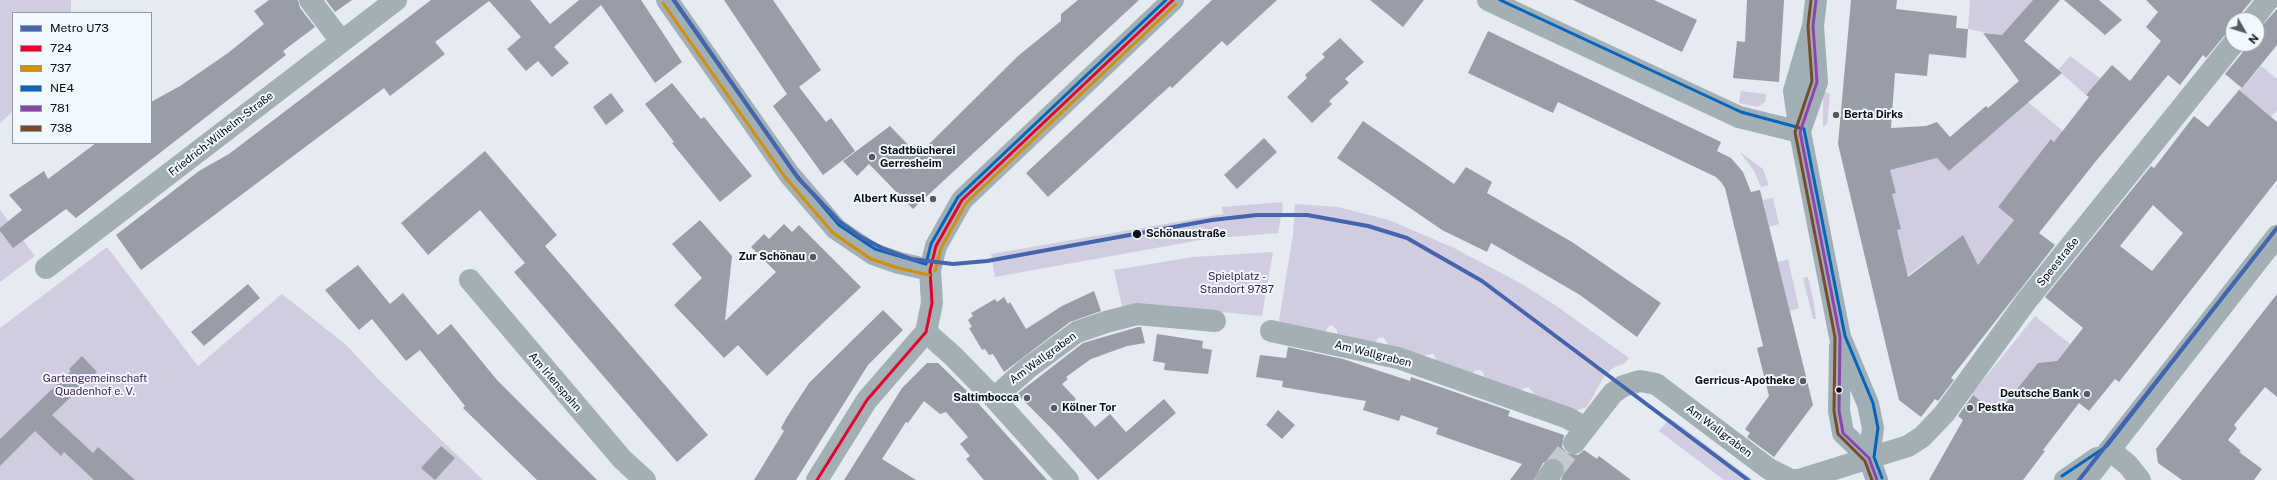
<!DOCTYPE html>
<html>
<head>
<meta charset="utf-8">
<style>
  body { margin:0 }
  #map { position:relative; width:2277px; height:480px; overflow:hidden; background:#e5ebf1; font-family:"Public Sans",sans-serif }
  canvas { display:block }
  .legend { position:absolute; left:12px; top:12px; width:140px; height:132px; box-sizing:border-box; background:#f1f8fe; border:1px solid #959aa0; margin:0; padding:5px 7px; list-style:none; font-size:12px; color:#0b0e12 }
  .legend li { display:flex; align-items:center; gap:8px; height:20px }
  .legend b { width:20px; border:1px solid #959aa0 }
  .north { position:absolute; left:2225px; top:12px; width:40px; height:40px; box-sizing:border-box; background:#f1f8fe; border:1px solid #959aa0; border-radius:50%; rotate:129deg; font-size:11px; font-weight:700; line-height:16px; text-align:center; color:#0b0e12 }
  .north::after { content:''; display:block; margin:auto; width:14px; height:18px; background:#575b60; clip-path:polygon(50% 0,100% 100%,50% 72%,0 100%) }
</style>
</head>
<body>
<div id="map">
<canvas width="2277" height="480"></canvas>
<ul class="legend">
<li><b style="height:5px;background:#4465ad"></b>Metro U73</li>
<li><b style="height:5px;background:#e4002b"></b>724</li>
<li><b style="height:5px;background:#d48f03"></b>737</li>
<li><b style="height:5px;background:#0065bd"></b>NE4</li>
<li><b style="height:5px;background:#8e44ad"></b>781</li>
<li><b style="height:5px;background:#7a4b2a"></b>738</li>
</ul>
<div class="north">N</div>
</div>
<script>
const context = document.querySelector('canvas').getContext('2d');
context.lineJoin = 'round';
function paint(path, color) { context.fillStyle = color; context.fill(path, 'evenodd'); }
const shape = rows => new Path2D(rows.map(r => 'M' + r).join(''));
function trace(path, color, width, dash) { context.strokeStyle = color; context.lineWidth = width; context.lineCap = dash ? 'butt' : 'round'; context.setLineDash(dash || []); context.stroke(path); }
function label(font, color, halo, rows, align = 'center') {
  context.font = font + ' "Public Sans",sans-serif'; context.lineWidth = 4; context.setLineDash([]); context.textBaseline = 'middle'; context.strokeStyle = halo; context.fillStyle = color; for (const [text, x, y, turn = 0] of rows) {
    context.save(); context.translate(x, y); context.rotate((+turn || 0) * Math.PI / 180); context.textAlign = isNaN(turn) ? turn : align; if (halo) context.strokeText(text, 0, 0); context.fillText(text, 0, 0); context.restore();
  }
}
const green = shape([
  [0,0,71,0,71,13,13,13,13,111,0,123],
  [1970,0,2033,0,2003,36,1968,29],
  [2070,56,2101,79,2086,95,2058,70],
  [2261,66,2277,79,2277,110,2271,117,2238,90,2242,88],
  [1741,91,1766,94,1765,102,1758,107,1739,103],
  [1823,91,1830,94,1827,124,1823,127],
  [2028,102,2064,132,2055,143,2052,140,1998,207,2014,220,2002,235,2009,243,1984,277,1963,235,1904,278,1902,266,1905,265,1902,252,1898,252,1891,195,1896,193,1893,181,1885,171,1937,158,1949,171],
  [1739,151,1763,169,1769,185,1761,187,1754,171],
  [1773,198,1779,224,1769,227,1763,200],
  [1282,202,1283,207,1278,233,1206,239,995,277,991,254,1223,214,1222,207],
  [1295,204,1338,207,1389,220,1454,248,1522,284,1555,305,1629,358,1625,363,1613,368,1603,378,1587,407,1575,411,1532,396,1533,392,1528,387,1522,389,1521,392,1485,377,1482,371,1478,370,1474,371,1472,376,1435,363,1435,356,1433,354,1426,355,1423,359,1387,347,1387,342,1383,337,1378,338,1375,343,1337,334,1337,330,1332,325,1329,326,1325,332,1281,324,1279,320,1293,235],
  [0,210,35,256,0,282],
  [107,247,198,366,282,294,346,345,381,382,483,480,0,480,0,328],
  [1273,252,1262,316,1141,304,1122,306,1114,270,1193,257],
  [1788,259,1799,308,1790,311,1778,262],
  [1808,277,1814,303,1816,319,1813,319,1803,278],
  [2035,316,2070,344,2051,368,2044,362,2038,363,1998,414,1972,394],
  [1670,418,1676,422,1753,480,1724,480,1659,431]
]);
const building = shape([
  [269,0,298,0,300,8,315,27,283,51,286,55,76,218,66,209,13,248,0,231,0,228,22,210,9,195,44,171,48,179,96,143,151,143,151,102,180,86,228,53,264,24,254,11],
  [326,0,352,0,335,12],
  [431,0,530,0,550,24,579,0,641,0,682,62,655,83,601,5,554,47,569,63,552,77,538,61,526,71,507,49,521,37,489,1,435,42,445,54,390,96,384,88,141,270,116,235,199,171,229,154],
  [724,0,773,0,821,70,799,87,826,122,831,118,855,151,823,175,773,106,787,94],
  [1078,0,1139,0,913,209,869,164,857,176,843,161,890,126,918,155,1018,56,1061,21,1061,14],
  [1212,0,1277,0,1227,46,1222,41,1172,88,1170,86,1048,197,1026,173],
  [1370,0,1424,0,1403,27],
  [1573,0,1654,0,1697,20,1682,52],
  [1747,0,1784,0,1779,82,1733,78,1737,41,1745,42],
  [1851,0,1897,0,1896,9,1957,16,1956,28,1968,29,1966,58,1929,54,1927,76,1895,73,1891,128,1926,126,1937,122,1950,137,1986,106,1988,108,2019,81,1983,33,2002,35,2033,0,2060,0,2024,41,2062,73,1949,171,1937,158,1890,170,1896,193,1892,194,1901,229,1897,230,1908,277,1963,235,1978,265,2014,220,1998,207,2051,139,2054,142,2089,97,2086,95,2112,65,2130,81,2161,41,2146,27,2158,12,2146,0,2252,0,2242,12,2240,20,2233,20,2233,32,2224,36,2206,58,2203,55,2180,85,2168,75,2096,161,2039,233,2055,245,1951,378,1954,380,1938,401,1935,399,1921,417,1899,400,1838,144],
  [2064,0,2099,0,2122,20,2105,35],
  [2277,9,2277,45,2242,88,2225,74,2243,52,2245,44,2257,44,2257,31],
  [1488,31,1721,142,1717,151,1731,158,1743,172,1751,192,1760,190,1813,405,1774,457,1747,437,1750,433,1745,429,1769,396,1757,348,1763,346,1725,188,1721,182,1716,177,1558,102,1553,113,1468,73],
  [1340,38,1364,62,1345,79,1349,83,1329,101,1332,104,1312,123,1287,97,1307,78,1305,75,1325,57,1322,54],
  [672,83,701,119,704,117,752,176,720,202,672,143,674,142,645,104],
  [2239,90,2277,122,2277,180,2119,382,2115,379,2089,411,2079,403,2043,450,2045,451,2023,480,1929,480,1963,420,1958,416,1973,395,1997,414,2038,363,2057,361,2083,328,2045,297,2151,166,2154,168,2171,146,2194,116,2208,127],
  [2153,205,2183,233,2152,271,2120,246],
  [611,93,624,111,606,125,593,107],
  [1363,121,1454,184,1466,167,1492,182,1487,193,1572,242,1661,303,1637,337,1580,295,1491,243,1487,252,1442,230,1337,158],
  [1264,138,1277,152,1237,189,1224,175],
  [485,151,557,235,545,246,708,435,677,462,514,272,525,263,480,210,428,255,401,223],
  [700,220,732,256,725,321,776,272,751,247,764,234,769,239,784,224,792,232,799,225,861,287,767,376,738,345,724,358,674,305,702,278,672,244],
  [358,265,390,304,403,293,438,335,451,324,497,380,597,480,537,480,463,408,465,406,420,350,406,361,372,319,359,330,325,290],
  [248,284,260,298,204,346,191,332],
  [1094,291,1101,311,1070,322,1004,372,993,354,989,355,985,349,982,350,969,328,972,327,968,320,973,316,971,313,995,299,997,302,1004,297,1008,304,1010,302,1026,329,1062,306],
  [2277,294,2277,397,2265,387,2234,425,2237,428,2228,440,2241,451,2239,452,2262,469,2254,480,2182,480,2158,463,2156,449],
  [883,310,903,330,868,365,796,480,754,480,784,431,781,428,787,417,809,383],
  [1138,327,1141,327,1145,343,1127,346,1091,359,1066,377,1068,379,1062,384,1076,399,1073,403,1095,427,1110,414,1126,432,1164,399,1176,413,1098,480,1053,430,1017,394,1083,343],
  [1157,334,1203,341,1202,348,1212,350,1208,374,1164,370,1165,363,1153,361],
  [1288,347,1343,359,1410,381,1411,377,1510,411,1508,416,1564,435,1562,447,1567,453,1578,455,1584,450,1597,459,1599,456,1631,480,1561,480,1565,471,1564,465,1560,460,1554,458,1543,463,1534,480,1510,480,1522,464,1436,434,1438,428,1401,415,1399,421,1363,410,1366,401,1282,387,1283,381,1256,377,1260,355,1286,358],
  [82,356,97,372,52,415,93,453,98,447,135,480,94,480,64,452,61,456,35,431,0,466,0,439,71,371,69,369],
  [927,363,938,363,969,393,1047,480,984,480,966,459,970,456,960,444,968,437,946,412,940,414,924,401,908,423,906,422,882,459,916,480,844,480,902,388],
  [1278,410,1295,425,1282,439,1266,425],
  [441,446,455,458,435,480,421,468]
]);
const minorTunnel = shape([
  [1553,470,1574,443]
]);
const minor = shape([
  [310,0,341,41],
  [1488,0,1739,117,1800,132],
  [2252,20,2268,0],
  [46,268,396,0],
  [470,280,622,459,645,480],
  [1271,331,1398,358,1568,418,1585,428],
  [926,332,953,356,994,398,1068,480],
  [994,398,1028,368,1077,332,1106,322,1137,314,1215,321],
  [1574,443,1613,393,1623,386,1640,381,1656,384,1769,469,1791,480,1799,480,1908,446,1922,437,1944,414,2027,300,2233,44],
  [2110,450,2128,465,2140,480],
  [817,480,867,400,926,332,932,303,930,270],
  [1546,480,1553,470]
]);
const tertiary = shape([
  [667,0,789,174,836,229,873,254,899,263,930,270,936,246,962,200,1173,0],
  [2065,480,2097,458],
  [2086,480,2277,236]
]);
const secondary = shape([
  [1813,26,1794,91,1800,132,1840,337,1868,404,1873,428,1869,458,1877,480],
  [1801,128,1817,82,1813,26,1816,0],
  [1840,347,1839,411,1843,433,1869,458]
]);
const bus1 = shape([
  [817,480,867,400,926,332,932,303,930,270,936,246,962,200,1173,0]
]);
const bus2 = shape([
  [663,3,785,177,833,233,871,259,898,268,929,275],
  [935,271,941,248,966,203,1176,4]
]);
const bus3 = shape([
  [673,0,793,171,839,225,875,249,926,264,931,244,958,197,1166,0],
  [1500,0,1741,112,1804,129,1845,336,1873,403,1878,428,1874,457,1882,478],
  [2062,476,2107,446,2273,233]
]);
const bus4 = shape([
  [1816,0,1813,26,1817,82,1800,132,1840,337,1839,411,1843,433,1869,458,1877,480]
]);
const bus5 = shape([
  [1811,0,1808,26,1812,81,1795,132,1835,337,1834,411,1838,434,1865,461,1872,480]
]);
const metro1 = shape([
  [674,0,798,178,839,221,861,237,884,249,911,259,953,264,987,261,1212,220,1257,215,1307,215,1368,226,1407,238,1482,281,1748,480],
  [2079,480,2277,228]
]);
const markers = [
  [1836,115,4,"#575b60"],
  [872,157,4,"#575b60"],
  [933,199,4,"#575b60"],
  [1137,234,5,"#0b0e12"],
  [813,257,4,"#575b60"],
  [1803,381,4,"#575b60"],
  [1839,390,3.5,"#0b0e12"],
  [2087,394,4,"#575b60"],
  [1027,398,4,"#575b60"],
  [1054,408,4,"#575b60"],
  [1970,408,4,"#575b60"]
];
const poiNames = [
  ["Berta Dirks",1844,115,"left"],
  ["Stadtbücherei",880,151,"left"],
  ["Gerresheim",880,164,"left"],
  ["Albert Kussel",925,199],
  ["Zur Schönau",805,257],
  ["Gerricus-Apotheke",1795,381],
  ["Deutsche Bank",2079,394],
  ["Saltimbocca",1019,398],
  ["Kölner Tor",1062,408,"left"],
  ["Pestka",1978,408,"left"]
];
const streetNames = [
  ["Friedrich-Wilhelm-Straße",221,134,-38],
  ["Speestraße",2058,262,-51],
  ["Am Wallgraben",1373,354,14],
  ["Am Wallgraben",1043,358,-36],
  ["Am Irlenspahn",555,382,49],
  ["Am Wallgraben",1719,431,37]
];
const stopNames = [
  ["Schönaustraße",1146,234]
];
const parkNames = [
  ["Spielplatz -",1237,277],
  ["Standort 9787",1237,290],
  ["Gartengemeinschaft",95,379],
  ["Quadenhof e. V.",95,392]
];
paint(green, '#d2cce0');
paint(building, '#999da8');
trace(minorTunnel, '#c4cad0', 22, [22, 11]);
trace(minor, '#a2b0b5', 22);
trace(tertiary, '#a2b0b5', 22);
trace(secondary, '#a0afb5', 22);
trace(bus1, '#e4002b', 3);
trace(bus2, '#d48f03', 3);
trace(bus3, '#0065bd', 3);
trace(bus4, '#8e44ad', 3);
trace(bus5, '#7a4b2a', 3);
trace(metro1, '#4465ad', 4);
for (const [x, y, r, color] of markers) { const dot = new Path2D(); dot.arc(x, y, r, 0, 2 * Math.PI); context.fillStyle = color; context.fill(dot); trace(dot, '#f1f8fe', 1.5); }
label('bold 11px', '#0b0e12', '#f1f8fe', poiNames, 'right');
label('11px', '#0b0e12', '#f1f8fe', streetNames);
label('bold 11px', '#0b0e12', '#f1f8fe', stopNames, 'left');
label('11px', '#401c59', '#f1f8fe', parkNames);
</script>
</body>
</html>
